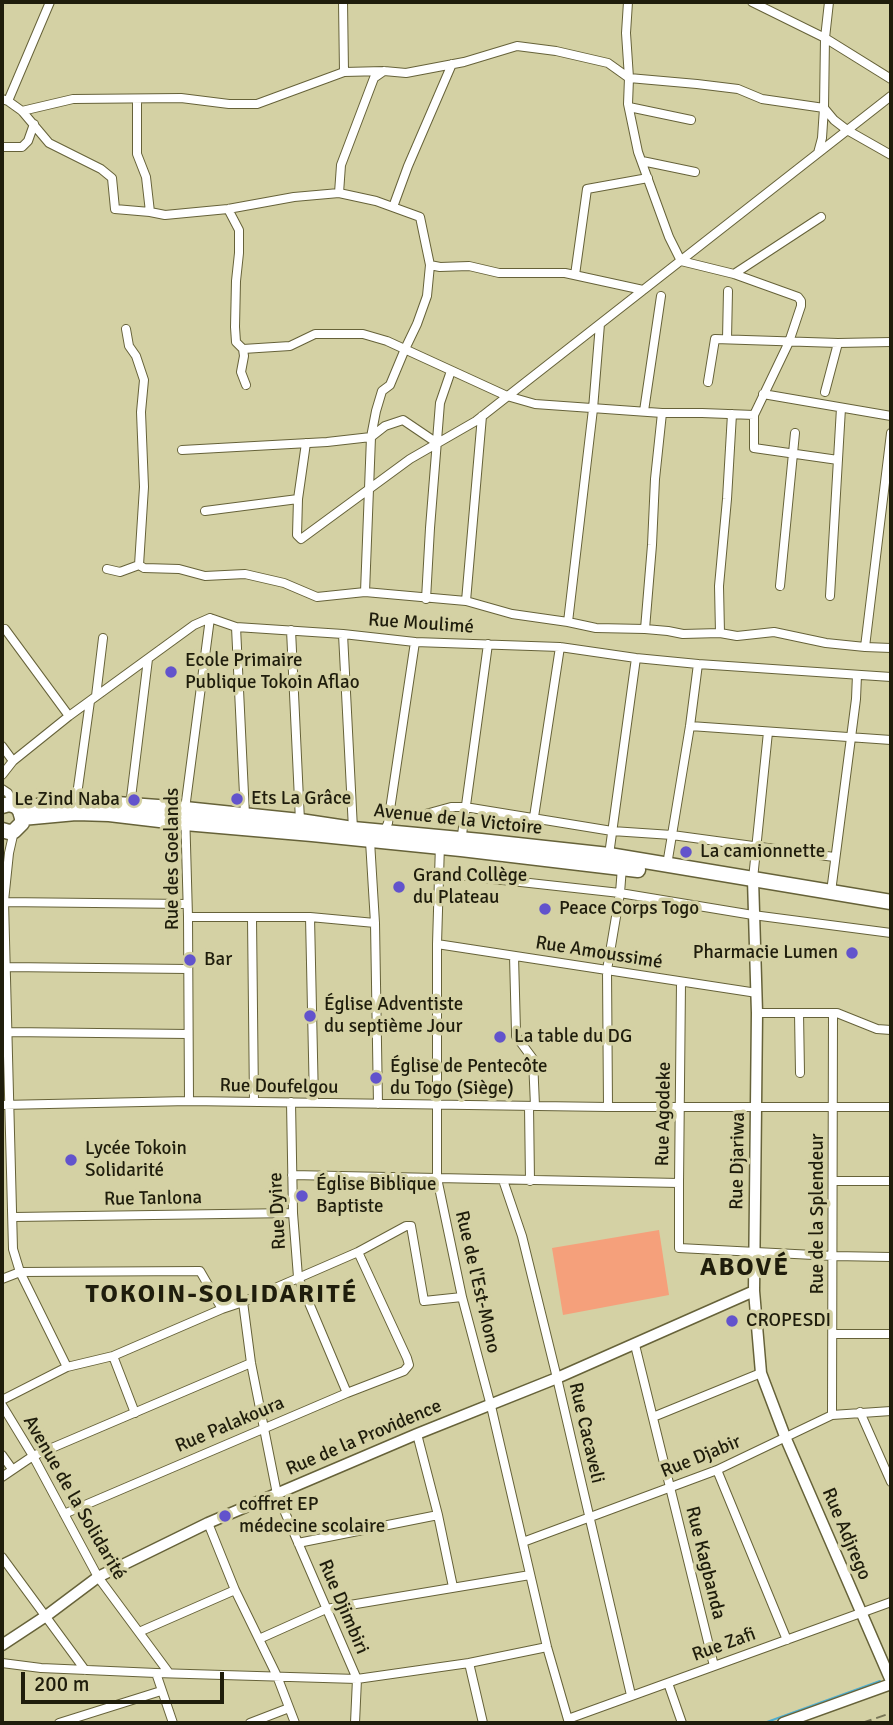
<!DOCTYPE html>
<html>
<head>
<meta charset="utf-8">
<style>
  body { margin:0 }
  #map { position:relative; width:893px; height:1725px; overflow:hidden; background:#d4d1a4; font-family:Signika,sans-serif }
  canvas { display:block }
  .frame { position:absolute; inset:0; border:4px solid #1f1d0c; pointer-events:none }
  .scale { position:absolute; left:21px; top:1672px; width:203px; height:32px; box-sizing:border-box; border:4px solid #1f1d0c; border-top:0; padding-left:9px; font-size:21px; line-height:24px; white-space:nowrap; color:#1f1d0c; -webkit-text-stroke:5px #d4d1a4; paint-order:stroke }
</style>
</head>
<body>
<div id="map">
<canvas width="893" height="1725"></canvas>
<div class="frame"></div>
<div class="scale">200 m</div>
</div>
<script>
const context = document.querySelector('canvas').getContext('2d');
context.lineJoin = 'round';
function paint(path, color) { context.fillStyle = color; context.fill(path, 'evenodd'); }
const shape = rows => new Path2D(rows.map(r => 'M' + r).join(''));
function trace(path, color, width, dash) { context.strokeStyle = color; context.lineWidth = width; context.lineCap = dash ? 'butt' : 'round'; context.setLineDash(dash || []); context.stroke(path); }
function label(font, color, halo, rows, align = 'center') {
  context.font = font + ' Signika,sans-serif'; context.lineWidth = 7; context.setLineDash([]); context.textBaseline = 'middle'; context.strokeStyle = halo; context.fillStyle = color; for (const [text, x, y, turn = 0] of rows) {
    context.save(); context.translate(x, y); context.rotate((+turn || 0) * Math.PI / 180); context.textAlign = isNaN(turn) ? turn : align; if (halo) context.strokeText(text, 0, 0); context.fillText(text, 0, 0); context.restore();
  }
}
const green = shape([
  [659,1230,669,1295,563,1315,552,1248]
]);
const stream = shape([
  [767,1722,880,1681]
]);
const street = shape([
  [343,2,344,72],
  [752,2,825,38,891,79],
  [829,2,825,38,824,108,834,120,847,130,891,155],
  [2,99,8,101,22,111,49,143,101,169,112,178,115,209,150,212],
  [137,99,137,154,146,177,150,212,165,215,228,209,294,197,339,193,376,201,420,217,430,265,440,267,469,266,499,273,565,273,643,290],
  [8,101,50,2],
  [629,107,691,120],
  [22,111,73,99,181,98,229,104,257,104,344,72,384,71,406,73,464,62,517,46,556,51,608,63,629,78,697,84,738,89,762,99,824,108,822,138,818,153],
  [2,147,22,147,28,141,34,124],
  [642,161,695,172],
  [339,193,341,165,374,78,384,71],
  [393,207,408,166,452,64],
  [228,209,239,230,239,253,236,281,235,327,236,342,243,349,244,356,241,372,246,385],
  [734,274,821,217],
  [575,275,587,189,648,178],
  [126,329,129,346,136,356,144,380,141,412,144,487,139,565,144,568,179,569,205,576,245,574,284,583,317,597,365,592,466,601,512,614,568,622,596,628,645,629,668,631,683,634,720,633,737,636,774,632,826,643,865,647,891,648],
  [727,339,728,291],
  [243,349,290,346,315,334,363,334,387,341,507,396,535,404,662,413,702,413,754,415,789,342,801,306,801,301,798,297,734,274,681,261,669,237,638,152,628,104,629,78,626,33,628,2],
  [708,382,715,339,838,343,891,342],
  [825,392,838,343],
  [763,394,891,416],
  [644,411,661,296],
  [754,415,754,448,838,460],
  [306,443,298,499,297,535,301,539,410,459,476,421,891,96],
  [182,450,327,442,371,437,385,426,403,420,437,443],
  [205,511,298,499],
  [107,569,120,572,139,565],
  [780,586,795,433],
  [365,592,371,437,376,411,382,391,390,385,405,349,417,324,427,296,430,265],
  [830,596,841,408],
  [426,599,430,528,440,403,451,371],
  [466,601,482,416],
  [568,622,593,409,600,324],
  [236,627,245,815],
  [5,629,69,716],
  [645,629,652,545,655,479,662,413],
  [291,630,300,821],
  [720,633,719,586,727,499,732,414],
  [343,634,353,829],
  [865,647,891,433],
  [96,696,103,638],
  [690,726,891,740],
  [2,746,13,761],
  [2,775,13,761,69,716,194,625,210,618,236,627,343,634,415,642,560,647,636,658,698,664,891,677],
  [2,789,8,793,16,806],
  [76,802,90,701],
  [130,806,148,659],
  [534,817,560,647],
  [411,818,451,807,465,807,612,831,672,835,834,857],
  [14,831,9,853,4,901,13,1249,20,1272,67,1367],
  [384,832,388,823,415,642],
  [370,841,375,923,378,1104],
  [461,842,488,644],
  [440,844,437,944,437,1178,462,1297,491,1406,547,1647,569,1723],
  [609,855,636,658],
  [667,865,690,726,698,664],
  [439,873,620,893,753,915,891,933],
  [753,879,768,732],
  [831,892,856,699,857,675],
  [2,902,187,904],
  [188,917,310,917,375,923],
  [310,917,314,1102],
  [252,918,254,1102],
  [437,944,757,993],
  [514,956,516,1032,516,1036,533,1059,535,1106],
  [6,967,188,969],
  [681,982,679,1183,679,1248,833,1256,891,1257],
  [757,1013,837,1013,877,1029,891,1030],
  [799,1013,800,1073],
  [8,1032,188,1034],
  [189,1101,188,917,185,809,210,618],
  [291,1102,293,1213,298,1277,347,1393],
  [2,1105,189,1101,608,1107,891,1107],
  [529,1106,530,1181],
  [608,1107,607,970,620,893,622,867],
  [292,1175,679,1183],
  [503,1180,522,1236,557,1378,631,1695],
  [834,1181,891,1181],
  [14,1217,293,1213],
  [2,1279,20,1272,200,1271,222,1309],
  [243,1302,251,1363,277,1494,357,1679,355,1723],
  [833,1334,891,1334],
  [635,1345,714,1666],
  [113,1356,135,1413],
  [2,1400,67,1367,113,1356,222,1309,243,1302,358,1252,406,1226,411,1226,424,1301,462,1297],
  [2,1405,33,1456,98,1577,169,1673],
  [860,1412,891,1482],
  [832,1415,833,1013],
  [653,1417,761,1373],
  [417,1434,438,1515,453,1587],
  [2,1455,12,1469],
  [717,1470,787,1640],
  [2,1477,33,1456,251,1363],
  [64,1514,347,1393,404,1371,409,1365,407,1358,358,1252],
  [208,1523,235,1590,277,1676,295,1723],
  [523,1542,717,1470,832,1415,891,1411],
  [298,1543,438,1515],
  [2,1557,85,1670],
  [139,1632,235,1590],
  [259,1639,326,1609,530,1575],
  [2,1663,41,1668,156,1673,357,1679,469,1663,547,1647],
  [469,1663,483,1723],
  [156,1673,173,1723],
  [668,1683,682,1723],
  [568,1719,891,1602],
  [59,1723,161,1691],
  [250,1723,289,1708]
]);
const secondary = shape([
  [753,879,757,1013,754,1291,761,1373,786,1439,891,1681],
  [2,1645,46,1616,98,1577,208,1523,417,1434,557,1378,754,1291],
  [783,1723,891,1684]
]);
const highway = shape([
  [2,806,9,804,16,806,20,811,22,818,22,823,14,831,9,832,2,830],
  [18,808,76,802,103,803,185,809,300,821,353,829,481,841,609,855,891,902],
  [22,818,76,813,109,814,185,823,312,834,461,849,638,870]
]);
const rail = shape([
  [862,1723,891,1713]
]);
const markers = [
  [171,672,7,"#6253cc"],
  [237,799,7,"#6253cc"],
  [134,800,7,"#6253cc"],
  [686,852,7,"#6253cc"],
  [399,887,7,"#6253cc"],
  [545,909,7,"#6253cc"],
  [852,953,7,"#6253cc"],
  [190,960,7,"#6253cc"],
  [310,1016,7,"#6253cc"],
  [500,1037,7,"#6253cc"],
  [376,1078,7,"#6253cc"],
  [71,1160,7,"#6253cc"],
  [302,1196,7,"#6253cc"],
  [732,1321,7,"#6253cc"],
  [225,1516,7,"#6253cc"]
];
const streetNames = [
  ["Rue Moulimé",421,624,4],
  ["Avenue de la Victoire",458,820,6],
  ["Rue des Goelands",173,859,-90],
  ["Rue Amoussimé",599,953,9],
  ["Rue Doufelgou",279,1087,1],
  ["Rue Agodeke",664,1114,-89],
  ["Rue Djariwa",738,1161,-89],
  ["Rue Tanlona",153,1199,-1],
  ["Rue Dyire",278,1211,-93],
  ["Rue de la Splendeur",818,1214,-90],
  ["Rue de l'Est-Mono",477,1282,77],
  ["Rue Palakoura",230,1425,-23],
  ["Rue Cacaveli",586,1433,77],
  ["Rue de la Providence",364,1438,-23],
  ["Rue Djabir",701,1457,-22],
  ["Avenue de la Solidarité",74,1498,60],
  ["Rue Adjrego",846,1534,67],
  ["Rue Kagbanda",705,1563,76],
  ["Rue Djimbiri",343,1607,67],
  ["Rue Zafi",724,1645,-20]
];
const poiNames = [
  ["Ecole Primaire",185,661],
  ["Publique Tokoin Aflao",185,683],
  ["Ets La Grâce",251,799],
  ["Le Zind Naba",120,800,"right"],
  ["La camionnette",700,852],
  ["Grand Collège",413,876],
  ["du Plateau",413,898],
  ["Peace Corps Togo",559,909],
  ["Pharmacie Lumen",838,953,"right"],
  ["Bar",204,960],
  ["Église Adventiste",324,1005],
  ["du septième Jour",324,1027],
  ["La table du DG",514,1037],
  ["Église de Pentecôte",390,1067],
  ["du Togo (Siège)",390,1089],
  ["Lycée Tokoin",85,1149],
  ["Solidarité",85,1171],
  ["Église Biblique",316,1185],
  ["Baptiste",316,1207],
  ["CROPESDI",746,1321],
  ["coffret EP",239,1505],
  ["médecine scolaire",239,1527]
];
const districtNames = [
  ["ABOVÉ",745,1268],
  ["TOKOIN-SOLIDARITÉ",222,1295]
];
paint(green, '#f5a07b');
trace(stream, '#4faecf', 2);
trace(street, '#666239', 10);
trace(secondary, '#666239', 13);
trace(highway, '#666239', 17);
trace(street, '#fff', 8);
trace(secondary, '#fff', 10);
trace(highway, '#fff', 14);
trace(rail, '#767355', 2, [10, 5]);
for (const [x, y, r, color] of markers) { const dot = new Path2D(); dot.arc(x, y, r, 0, 2 * Math.PI); context.fillStyle = color; context.fill(dot); trace(dot, '#d4d1a4', 2.5); }
label('19px', '#1f1d0c', '#d4d1a4', streetNames);
label('19px', '#1f1d0c', '#d4d1a4', poiNames, 'left');
context.letterSpacing = '2px';
label('bold 26px', '#1f1d0c', '#d4d1a4', districtNames);
context.letterSpacing = '0px';
</script>
</body>
</html>
